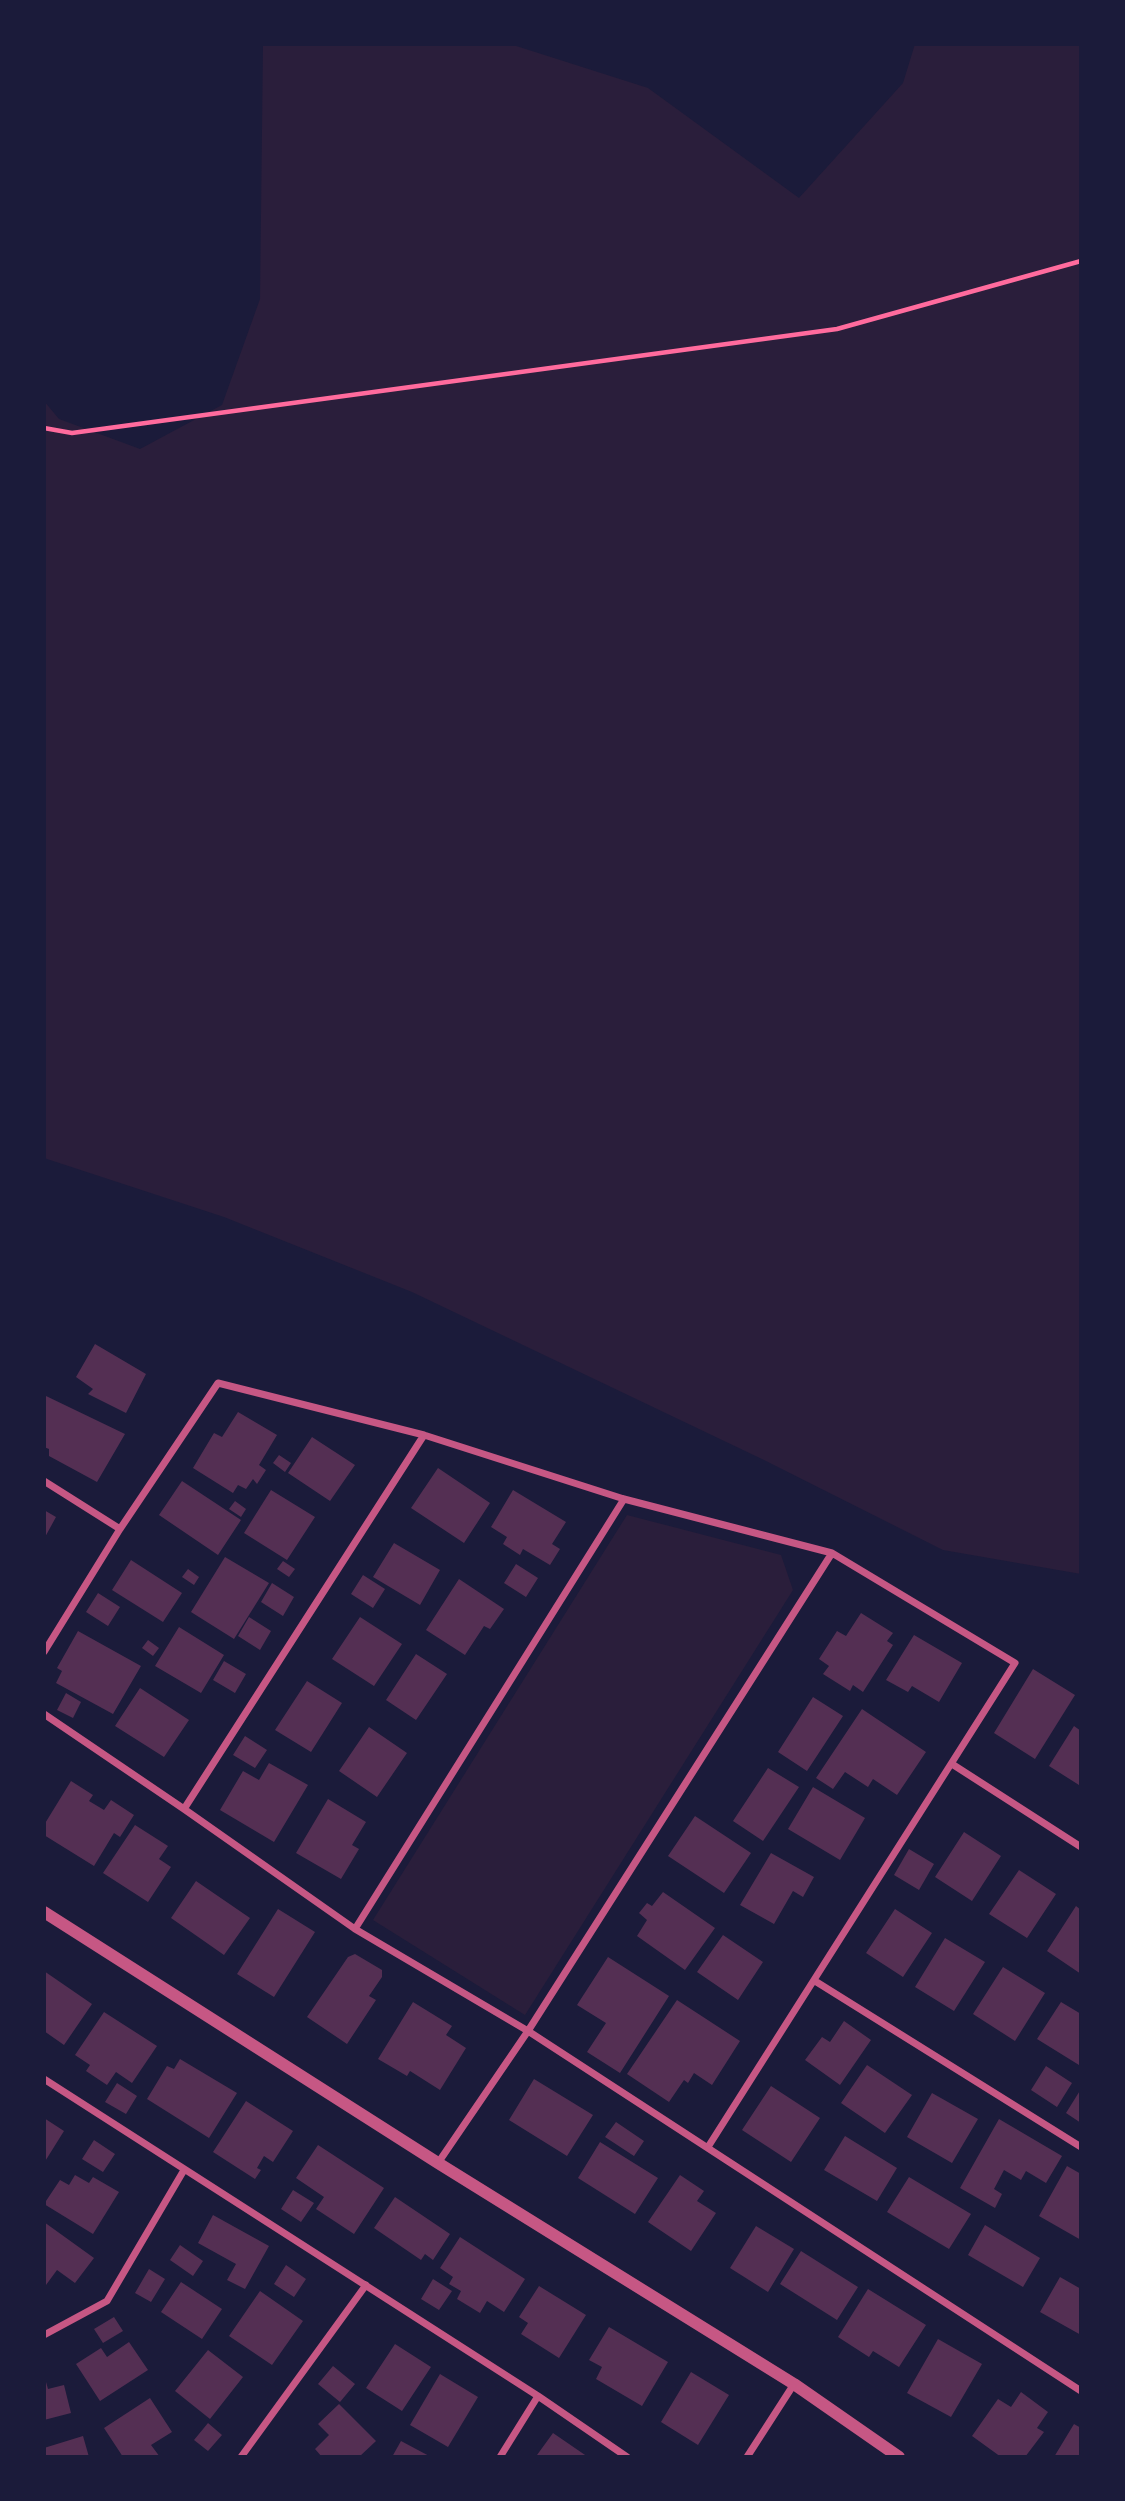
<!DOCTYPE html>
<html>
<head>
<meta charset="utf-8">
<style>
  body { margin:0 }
  #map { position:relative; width:1125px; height:2501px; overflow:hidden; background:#1b1b3a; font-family:Bitter,serif }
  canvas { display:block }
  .frame { position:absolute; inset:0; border:46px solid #1b1b3a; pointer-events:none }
</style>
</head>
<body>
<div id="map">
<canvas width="1125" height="2501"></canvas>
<div class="frame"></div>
</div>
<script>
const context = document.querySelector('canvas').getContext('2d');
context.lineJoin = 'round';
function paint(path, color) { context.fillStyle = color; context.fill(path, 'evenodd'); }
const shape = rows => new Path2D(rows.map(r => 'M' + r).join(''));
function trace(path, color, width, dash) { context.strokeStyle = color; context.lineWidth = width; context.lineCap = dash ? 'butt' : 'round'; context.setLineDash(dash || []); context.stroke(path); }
const green = shape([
  [263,44,510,44,648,88,799,198,903,83,915,44,1081,44,1081,1574,943,1550,764,1460,412,1292,224,1217,44,1158,44,401,59,419,140,449,222,405,260,299],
  [627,1515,781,1555,793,1590,525,2015,373,1920]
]);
const building = shape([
  [95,1344,146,1374,126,1413,88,1394,93,1389,76,1377],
  [46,1396,125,1434,97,1482,49,1456,49,1449,44,1447,44,1399],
  [238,1412,277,1435,259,1465,266,1470,257,1484,253,1479,246,1489,238,1485,233,1493,193,1468,214,1433,222,1437],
  [312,1437,355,1465,330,1501,288,1473],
  [279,1455,291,1463,285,1472,273,1463],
  [438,1468,490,1503,464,1543,411,1508],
  [182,1481,241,1520,218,1555,159,1515],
  [271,1490,315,1517,287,1560,244,1533],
  [513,1490,566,1522,552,1544,560,1549,550,1565,523,1549,520,1555,503,1544,507,1537,491,1527],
  [235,1501,246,1509,241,1517,229,1509],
  [44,1510,56,1517,44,1539],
  [394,1543,440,1570,420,1605,373,1577],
  [225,1557,269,1583,234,1639,191,1612],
  [131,1560,182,1593,163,1622,112,1590],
  [283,1561,295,1569,289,1577,277,1569],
  [516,1564,538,1578,526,1597,504,1583],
  [188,1569,199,1577,194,1585,182,1577],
  [363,1575,385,1589,373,1608,351,1594],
  [459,1579,504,1609,490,1629,484,1626,465,1655,426,1630],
  [272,1583,294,1597,283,1616,261,1602],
  [98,1593,120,1607,108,1626,86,1612],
  [861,1613,893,1633,887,1641,893,1645,863,1692,853,1685,850,1691,823,1674,829,1666,819,1659,837,1631,846,1636],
  [249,1617,271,1631,260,1650,238,1636],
  [360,1617,402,1644,374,1686,332,1659],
  [179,1627,224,1655,201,1693,155,1666],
  [78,1631,141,1666,113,1714,56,1683,62,1671,57,1668],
  [914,1635,962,1663,939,1702,912,1686,908,1692,886,1680],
  [148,1640,159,1648,153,1656,142,1648],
  [416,1654,447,1674,416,1720,386,1700],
  [224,1661,246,1674,235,1693,213,1680],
  [1033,1669,1075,1695,1035,1759,994,1733],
  [307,1681,342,1703,311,1752,275,1730],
  [140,1688,189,1720,164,1757,115,1726],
  [66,1693,81,1702,73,1718,57,1710],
  [813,1697,843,1716,807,1771,778,1752],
  [862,1709,926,1752,897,1795,873,1779,868,1787,845,1772,833,1789,816,1778],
  [1074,1726,1081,1731,1081,1782,1079,1785,1049,1766],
  [369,1727,407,1753,377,1797,339,1771],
  [245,1736,267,1750,255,1768,233,1755],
  [269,1763,308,1785,274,1842,220,1810,243,1771,259,1780],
  [768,1768,799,1787,763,1841,733,1821],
  [71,1781,93,1795,89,1801,104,1810,111,1800,134,1815,120,1837,114,1833,94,1866,44,1835,44,1825],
  [813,1787,865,1818,840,1860,788,1829],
  [328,1799,366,1822,352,1845,359,1849,341,1879,296,1853],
  [695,1816,751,1853,724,1893,668,1856],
  [135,1825,168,1846,159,1859,171,1867,148,1902,103,1873],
  [964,1832,1001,1856,972,1901,935,1877],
  [909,1849,934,1864,919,1890,894,1875],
  [771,1853,814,1877,803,1897,793,1891,774,1924,740,1905],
  [1019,1870,1056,1894,1027,1938,989,1914],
  [196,1881,250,1918,224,1955,171,1918],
  [663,1892,715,1928,685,1970,637,1936,647,1920,639,1913,647,1903,652,1906],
  [1076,1906,1081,1910,1081,1974,1047,1951],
  [278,1909,315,1932,274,1997,237,1974],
  [895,1909,932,1933,903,1977,866,1953],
  [723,1935,763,1962,738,2000,697,1972],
  [945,1938,985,1962,954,2011,915,1987],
  [355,1954,382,1970,382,1977,369,1996,376,2000,347,2044,307,2017,348,1957],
  [608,1957,669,1996,620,2073,587,2052,606,2023,577,2005],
  [1003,1967,1045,1993,1015,2041,973,2014],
  [44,1971,92,2004,64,2045,44,2031],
  [677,2000,740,2041,712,2085,694,2073,688,2083,684,2080,669,2102,627,2074],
  [413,2002,452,2026,446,2035,466,2048,440,2090,410,2071,407,2076,378,2059],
  [1061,2002,1081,2014,1081,2061,1079,2065,1037,2039],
  [104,2012,157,2046,132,2083,116,2072,107,2085,86,2071,90,2065,75,2055],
  [844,2021,871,2040,840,2085,805,2060,822,2037,830,2042],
  [180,2059,237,2093,209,2138,147,2099,167,2066,174,2069],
  [867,2065,912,2095,885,2133,841,2103],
  [1046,2066,1072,2083,1057,2107,1031,2090],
  [534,2079,593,2115,567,2156,509,2120],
  [117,2083,137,2096,126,2114,105,2102],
  [771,2086,820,2118,791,2162,742,2130],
  [1081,2089,1081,2123,1066,2113],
  [932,2093,978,2119,952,2163,907,2137],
  [246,2101,293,2131,273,2162,264,2156,257,2168,261,2170,255,2179,213,2152],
  [44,2118,64,2131,44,2163],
  [999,2119,1062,2156,1046,2183,1026,2171,1021,2180,1004,2170,994,2189,1002,2194,995,2208,960,2188],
  [616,2122,644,2141,634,2156,605,2137],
  [845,2136,897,2168,877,2201,824,2170],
  [94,2140,115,2154,103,2172,82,2159],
  [600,2142,658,2178,635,2214,578,2178],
  [318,2145,384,2188,354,2234,316,2209,324,2197,296,2178],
  [1067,2166,1081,2174,1081,2240,1039,2216],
  [75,2175,89,2183,93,2177,119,2192,93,2234,44,2204,60,2180,69,2185],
  [680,2175,704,2191,697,2201,716,2213,691,2251,648,2222],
  [909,2177,971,2214,949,2249,887,2212],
  [293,2190,314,2203,301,2222,281,2209],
  [395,2197,450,2234,433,2260,425,2254,421,2260,374,2228],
  [213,2215,269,2246,245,2289,227,2280,236,2264,198,2243],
  [44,2222,94,2258,75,2283,57,2270,46,2285,44,2283],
  [985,2225,1040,2258,1023,2287,968,2255],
  [756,2226,794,2249,768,2292,730,2268],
  [460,2237,525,2279,504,2312,487,2301,480,2313,457,2299,461,2291,449,2284,453,2277,440,2268],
  [180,2245,203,2261,193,2276,170,2260],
  [801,2251,858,2287,837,2320,780,2284],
  [286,2265,306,2279,294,2297,274,2284],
  [149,2269,165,2279,151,2302,135,2293],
  [1060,2277,1081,2289,1081,2335,1040,2312],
  [433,2279,452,2291,439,2310,421,2299],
  [181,2282,222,2309,202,2339,161,2312],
  [539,2286,586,2315,559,2358,521,2334,528,2323,519,2317],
  [868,2289,926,2325,899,2367,873,2351,869,2357,838,2337],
  [260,2291,303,2321,272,2365,229,2336],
  [114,2317,123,2331,103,2343,94,2329],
  [609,2327,668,2362,642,2406,596,2379,602,2367,589,2360],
  [938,2339,982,2364,951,2417,907,2393],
  [129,2342,148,2370,100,2401,76,2364,101,2348,107,2357],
  [395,2344,431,2367,402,2411,366,2388],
  [208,2350,243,2377,210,2419,175,2391],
  [333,2366,355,2384,340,2402,318,2384],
  [691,2372,729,2395,698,2445,661,2422],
  [440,2374,478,2397,448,2447,410,2425],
  [44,2375,48,2389,64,2385,71,2413,44,2420],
  [1021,2392,1048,2412,1037,2428,1044,2432,1025,2457,1001,2457,972,2436,998,2399,1011,2407],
  [150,2398,172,2432,151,2445,160,2457,123,2457,104,2428],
  [339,2404,376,2441,359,2457,322,2457,315,2449,329,2435,318,2424],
  [208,2423,222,2435,208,2451,194,2440],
  [1074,2424,1081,2428,1081,2457,1054,2457],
  [553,2433,588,2457,539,2457,537,2455],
  [83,2436,89,2457,44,2457,44,2448],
  [401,2441,431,2457,392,2457]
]);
const path = shape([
  [44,428,72,433,837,329,1081,261]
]);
const minor = shape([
  [44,1481,120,1529],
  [44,1652,120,1529,218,1383,424,1435,624,1499,832,1553,1015,1663,708,2147],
  [44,1714,184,1809,355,1929,528,2031,1081,2391],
  [952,1764,1081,1847],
  [184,1809,424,1435],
  [355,1929,624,1499],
  [815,1981,1081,2147],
  [44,2079,538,2396,627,2457],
  [438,2163,528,2031,832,1553],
  [44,2335,107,2301,184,2170],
  [241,2457,366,2285],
  [500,2457,538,2396],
  [747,2457,794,2384]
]);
const tertiary = shape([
  [44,1912,438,2163,794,2384,899,2457]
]);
paint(green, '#2a1e3b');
paint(building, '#542f53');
trace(path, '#ff6b9d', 4.5);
trace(minor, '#c65784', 7);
trace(tertiary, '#c65784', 12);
</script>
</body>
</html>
